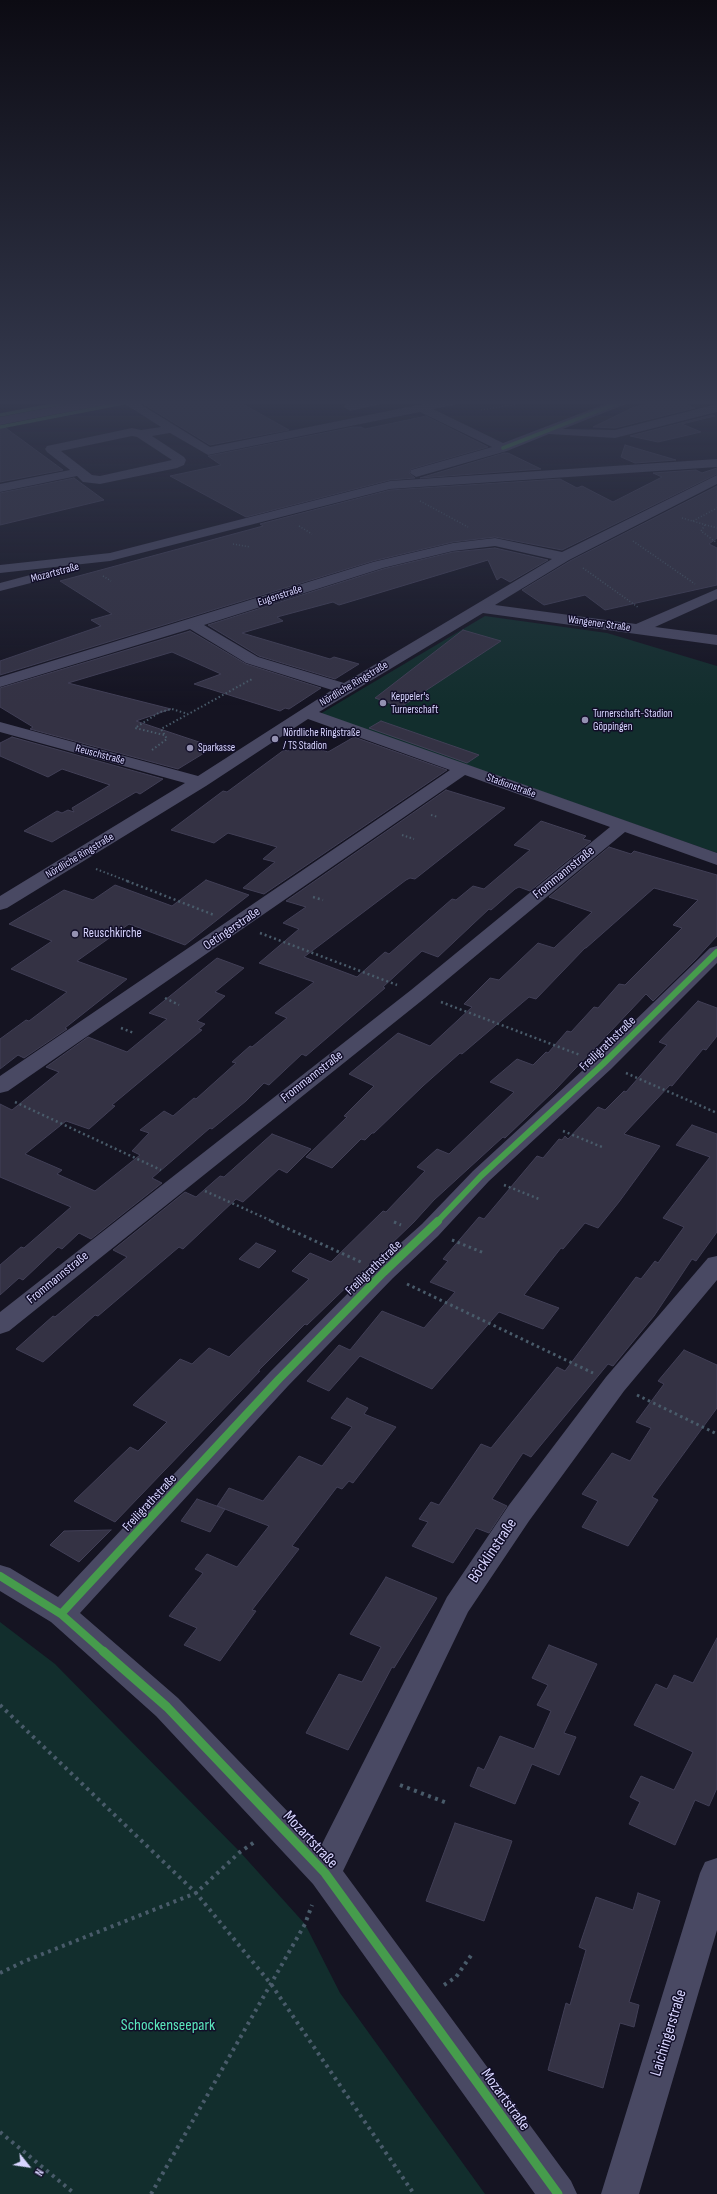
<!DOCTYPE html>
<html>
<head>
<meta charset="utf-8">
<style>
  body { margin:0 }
  #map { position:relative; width:717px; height:2194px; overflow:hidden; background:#151422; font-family:"Sofia Sans Condensed",sans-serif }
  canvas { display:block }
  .north { position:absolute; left:8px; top:2146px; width:40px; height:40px; -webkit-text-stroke:3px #110e28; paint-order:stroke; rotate:120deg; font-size:11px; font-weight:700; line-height:16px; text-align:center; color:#d8d5ff }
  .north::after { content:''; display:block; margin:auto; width:14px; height:18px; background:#d8d5ff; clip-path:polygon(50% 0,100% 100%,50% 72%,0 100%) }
</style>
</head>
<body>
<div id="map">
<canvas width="717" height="2194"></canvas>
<div class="north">N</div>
</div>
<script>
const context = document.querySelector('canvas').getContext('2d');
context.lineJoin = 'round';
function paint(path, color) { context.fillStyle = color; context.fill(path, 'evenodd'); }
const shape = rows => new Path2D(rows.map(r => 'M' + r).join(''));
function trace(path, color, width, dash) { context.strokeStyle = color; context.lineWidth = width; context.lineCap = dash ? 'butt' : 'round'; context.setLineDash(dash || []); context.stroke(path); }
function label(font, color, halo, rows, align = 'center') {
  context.font = font + ' "Sofia Sans Condensed",sans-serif'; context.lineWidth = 3; context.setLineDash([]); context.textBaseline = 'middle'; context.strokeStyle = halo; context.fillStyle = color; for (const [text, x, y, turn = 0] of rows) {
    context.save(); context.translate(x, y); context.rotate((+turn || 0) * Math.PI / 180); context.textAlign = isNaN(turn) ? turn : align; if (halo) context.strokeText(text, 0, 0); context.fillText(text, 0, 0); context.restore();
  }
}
const green = shape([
  [485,616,607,633,717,666,717,853,320,714],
  [0,1622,55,1664,240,1852,305,1924,340,1993,485,2194,0,2194]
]);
const building = shape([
  [135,399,234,399,289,430,210,445,135,399],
  [671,399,695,408,615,428,593,427,634,407,671,399],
  [712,415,715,416,682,424,701,432,658,442,630,436,712,415],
  [426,416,488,447,411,469,409,473,415,478,390,480,246,517,170,476,221,465,208,456,353,427,361,427,365,429,426,416],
  [0,426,3,426,63,470,0,482,0,426],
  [625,445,676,460,635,463,621,457,625,445],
  [504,453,508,453,541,469,420,478,504,453],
  [717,468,717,474,562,550,495,537,453,542,373,561,0,675,0,661,101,626,91,620,112,614,60,581,263,526,260,524,390,490,560,479,577,488,582,486,613,502,662,477,653,473,696,470,702,473,717,468],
  [74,478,104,500,0,525,0,493,74,478],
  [717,486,717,538,709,544,717,548,717,585,605,610,585,595,544,605,522,590,570,561,717,486],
  [495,548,548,560,510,582,501,577,497,580,488,560,339,605,333,602,277,617,283,621,242,633,330,659,334,657,359,664,335,679,259,656,208,625,383,569,453,552,495,548],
  [463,630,501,641,401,707,375,698,463,630],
  [190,631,246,664,321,688,289,709,285,708,280,711,194,684,221,674,172,652,68,683,171,709,136,721,214,747,178,769,30,729,33,727,0,707,0,688,190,631],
  [381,721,479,755,467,763,369,728,381,721],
  [12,737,163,779,140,794,136,792,52,842,24,831,57,811,62,813,68,810,74,812,72,808,110,785,62,769,48,777,0,756,0,743,12,737],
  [354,737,447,770,264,894,243,888,275,862,263,859,277,847,228,833,214,843,171,830,223,791,227,792,284,750,288,751,301,743,328,752,354,737],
  [446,790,505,808,415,879,410,878,406,880,304,957,357,977,385,952,389,954,452,899,456,900,473,886,484,889,530,850,514,845,541,821,586,836,583,839,591,841,530,891,519,887,515,889,491,910,489,909,438,957,422,951,383,987,385,988,306,1056,302,1054,269,1085,264,1083,246,1101,212,1129,210,1128,152,1178,162,1183,91,1239,79,1233,62,1249,58,1247,23,1280,19,1278,0,1295,0,1265,21,1247,24,1248,71,1207,0,1177,0,1104,12,1110,59,1072,46,1067,88,1037,127,1052,167,1019,149,1013,217,958,244,968,215,992,225,996,197,1021,205,1024,199,1029,202,1030,112,1105,115,1106,89,1129,66,1121,25,1154,62,1170,57,1174,95,1191,140,1155,132,1151,149,1133,140,1130,164,1111,173,1116,194,1098,196,1099,236,1063,232,1062,250,1046,252,1047,287,1018,275,1013,314,982,259,963,299,929,283,923,306,907,286,901,446,790],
  [609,847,631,854,634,851,717,875,717,936,695,960,653,1001,646,994,556,1089,505,1138,503,1137,434,1200,414,1222,307,1325,305,1324,258,1371,260,1371,115,1522,74,1501,130,1447,138,1451,167,1422,133,1405,180,1359,192,1364,209,1348,229,1357,309,1279,292,1271,310,1253,331,1262,383,1211,386,1212,425,1171,417,1167,437,1149,449,1154,514,1092,490,1082,517,1059,533,1065,546,1052,548,1053,567,1031,571,1032,594,1007,598,1008,619,984,625,985,682,928,673,925,698,900,654,888,586,948,585,948,536,999,529,997,462,1054,460,1053,423,1086,374,1133,372,1133,365,1140,361,1139,332,1168,306,1157,347,1117,344,1116,374,1086,349,1074,398,1033,430,1046,472,1007,464,1004,490,978,499,980,538,943,554,948,592,912,549,897,609,847],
  [206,880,249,895,185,945,129,924,77,961,127,979,65,1028,67,1029,24,1058,18,1055,0,1069,0,1039,26,1020,29,1021,67,992,11,969,52,941,9,924,64,890,93,900,115,885,172,906,206,880],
  [698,1001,717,1008,717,1036,706,1050,703,1049,672,1086,670,1085,624,1134,660,1146,619,1202,598,1228,585,1223,563,1249,561,1248,524,1295,559,1308,543,1329,499,1312,432,1389,360,1356,329,1391,307,1381,339,1345,350,1350,382,1311,424,1328,455,1292,430,1282,448,1261,443,1259,479,1217,484,1219,537,1156,543,1158,559,1139,562,1140,565,1136,568,1139,598,1107,605,1110,624,1091,626,1092,667,1045,659,1042,698,1001],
  [692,1125,717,1134,717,1232,696,1261,692,1259,654,1316,613,1366,608,1364,531,1457,523,1453,492,1499,507,1506,489,1533,476,1528,453,1563,412,1546,428,1522,419,1519,431,1502,439,1505,481,1444,491,1448,557,1367,565,1371,636,1277,641,1279,655,1261,658,1263,684,1227,663,1218,710,1157,676,1145,692,1125],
  [272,1134,311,1149,287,1173,279,1169,243,1202,236,1199,183,1249,179,1247,98,1316,95,1315,43,1362,16,1349,53,1316,55,1317,127,1257,113,1250,185,1192,196,1197,220,1176,224,1177,272,1134],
  [256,1243,276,1251,259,1268,239,1259,256,1243],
  [684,1350,717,1365,717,1408,652,1497,658,1500,628,1546,582,1527,598,1501,582,1494,612,1453,630,1461,651,1428,636,1422,664,1384,658,1381,684,1350],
  [347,1398,368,1408,364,1414,396,1427,353,1483,349,1481,342,1489,337,1487,292,1546,299,1549,252,1610,256,1611,220,1661,184,1645,197,1628,169,1616,203,1573,195,1569,207,1554,237,1567,269,1526,217,1506,229,1488,263,1501,299,1456,322,1466,352,1427,331,1418,347,1398],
  [197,1499,225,1509,210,1532,181,1521,197,1499],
  [111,1530,79,1562,50,1545,64,1531,111,1530],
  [386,1577,437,1598,394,1668,392,1667,348,1750,306,1733,339,1674,362,1682,381,1647,350,1634,386,1577],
  [717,1638,717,1788,709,1806,695,1800,675,1845,629,1824,640,1802,630,1797,641,1776,674,1790,693,1752,634,1725,656,1684,667,1689,674,1675,693,1683,717,1638],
  [549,1645,597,1664,564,1733,576,1737,559,1775,532,1764,515,1804,470,1786,478,1767,484,1770,500,1736,534,1749,551,1711,537,1705,548,1685,532,1678,549,1645],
  [455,1823,512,1841,484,1921,426,1901,455,1823],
  [638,1893,660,1901,629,2002,639,2005,634,2027,620,2023,603,2088,548,2070,566,2003,570,2005,586,1950,579,1947,596,1897,633,1910,638,1893]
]);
const pathFar4 = shape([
  [481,410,524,403],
  [420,501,468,527],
  [682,518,717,528],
  [693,521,717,508],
  [705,525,701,531,717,543],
  [299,526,312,534],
  [633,541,695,584],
  [233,544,250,547],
  [583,568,639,608],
  [103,576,111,581]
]);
const pathFar3 = shape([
  [164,735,135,728,160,712,172,709,188,714],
  [152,750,167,739,161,729,252,679],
  [431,815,438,817],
  [402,835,414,839],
  [96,869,130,882]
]);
const pathFar2 = shape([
  [127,881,214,915],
  [313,897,323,900],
  [260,933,397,985],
  [165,998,179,1005],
  [441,1002,580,1055],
  [121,1028,134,1033],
  [626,1073,717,1113],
  [15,1102,161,1170],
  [563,1131,602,1147],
  [504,1185,539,1199],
  [205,1191,274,1222]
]);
const pathFar1 = shape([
  [271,1221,361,1262],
  [394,1222,401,1225],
  [452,1240,484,1253],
  [407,1284,593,1373],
  [637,1395,717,1434]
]);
const path = shape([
  [0,1705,196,1893,271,1984,414,2194],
  [400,1785,447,1803],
  [0,1973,25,1961,196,1893,240,1852,256,1841],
  [444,1985,456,1977,472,1954],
  [0,2132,75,2194],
  [151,2194,305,1924,312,1905]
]);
const minor = shape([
  [117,399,132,399,210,447,447,399,472,399,470,402,433,409,503,443,618,399,639,399,563,429,615,430,717,404,717,412,615,438,549,434,507,451,416,477,410,473,411,470,492,447,420,412,208,455,170,433,152,436,184,457,186,460,184,465,177,468,100,484,83,482,77,476,0,492,0,484,70,470,47,452,45,449,47,446,132,428,141,430,161,427,117,399],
  [132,436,137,437,172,460,100,476,92,475,61,451,132,436],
  [369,399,392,399,390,402,350,411,344,407,346,404,369,399],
  [717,459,717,467,390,489,110,561,0,573,0,565,110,553,390,481,717,459],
  [717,475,717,484,569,560,495,605,636,624,717,589,717,599,655,627,717,635,717,645,483,613,319,712,717,853,717,865,625,832,425,998,9,1331,0,1334,0,1312,411,990,610,827,465,775,8,1091,0,1093,0,1076,450,770,308,719,206,786,7,908,0,910,0,896,185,783,0,732,0,722,198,776,332,690,246,663,190,629,0,687,0,677,373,562,453,543,495,538,562,552,717,475],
  [495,546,552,559,344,683,258,657,204,625,383,568,453,551,495,546],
  [49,570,56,574,54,577,0,591,0,583,49,570],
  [717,946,717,963,611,1069,489,1181,438,1236,393,1278,288,1386,80,1613,178,1698,321,1846,447,1597,509,1505,606,1377,708,1258,717,1256,717,1280,624,1391,529,1521,468,1612,343,1871,571,2181,577,2194,535,2194,313,1884,156,1716,51,1622,0,1591,0,1565,10,1568,58,1597,270,1372,375,1266,422,1224,473,1171,595,1059,710,948,717,946],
  [717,1858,717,1930,639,2194,601,2194,700,1873,705,1862,717,1858]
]);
const major = shape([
  [94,399,120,399,114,403,0,425,0,417,94,399]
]);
const cyclewayFar3 = shape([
  [0,415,84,399],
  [0,427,144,399],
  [503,448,618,403,633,399]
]);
const cyclewayFar2 = shape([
  [437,1222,481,1176,603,1064,717,952]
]);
const cyclewayFar1 = shape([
  [0,1576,61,1614,104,1652],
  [61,1614,279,1379,384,1272,438,1221]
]);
const cycleway = shape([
  [103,1651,167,1707,325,1873,558,2194]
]);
const markers = [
  [383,703,4,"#9491b2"],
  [585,720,4,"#9491b2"],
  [275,739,4,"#9491b2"],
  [190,748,4,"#9491b2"],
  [75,934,4,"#9491b2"]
];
const farStreetnames = [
  ["Mozartstraße",55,573,-15],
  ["Eugenstraße",280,596,-18],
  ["Wangener Straße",599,624,8],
  ["Nördliche Ringstraße",354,684,-31],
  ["Reuschstraße",100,755,15],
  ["Stadionstraße",511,786,20],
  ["Nördliche Ringstraße",80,856,-31]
];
const farPoinames = [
  ["Keppeler's",391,697],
  ["Turnerschaft",391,710],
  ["Turnerschaft-Stadion",593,714],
  ["Göppingen",593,727],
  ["Nördliche Ringstraße",283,733],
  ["/ TS Stadion",283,746],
  ["Sparkasse",198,748]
];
const streetNames = [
  ["Frommannstraße",564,873,-39],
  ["Oetingerstraße",232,929,-34],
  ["Freiligrathstraße",608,1044,-44],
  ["Frommannstraße",312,1077,-38],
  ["Freiligrathstraße",374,1268,-44],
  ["Frommannstraße",58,1278,-39],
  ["Freiligrathstraße",150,1503,-47]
];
const poiNames = [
  ["Reuschkirche",83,934]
];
const nearStreetnames = [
  ["Böcklinstraße",493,1551,-56],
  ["Mozartstraße",310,1840,47],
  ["Laichingerstraße",669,2033,-73],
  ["Mozartstraße",505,2100,54]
];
const nearParknames = [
  ["Schockenseepark",168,2026]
];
paint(green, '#122e2d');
paint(building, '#343244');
trace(building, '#413f56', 1);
trace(pathFar4, '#495b6a', 1.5, [1, 2]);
trace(pathFar3, '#495b6a', 2, [1.5, 2.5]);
trace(pathFar2, '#495b6a', 2.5, [2, 3]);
trace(pathFar1, '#495b6a', 3, [2.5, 3.5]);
trace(path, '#495b6a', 4, [3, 4.5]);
paint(minor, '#494963');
paint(major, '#5c5374');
trace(cyclewayFar3, '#469c4c', 3.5);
trace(cyclewayFar2, '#469c4c', 6);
trace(cyclewayFar1, '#469c4c', 8);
trace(cycleway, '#469c4c', 9);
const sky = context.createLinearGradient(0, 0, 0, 706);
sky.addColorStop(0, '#0c0b13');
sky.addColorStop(0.57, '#353a4f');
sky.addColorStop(1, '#353a4f00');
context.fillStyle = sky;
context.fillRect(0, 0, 717, 706);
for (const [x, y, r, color] of markers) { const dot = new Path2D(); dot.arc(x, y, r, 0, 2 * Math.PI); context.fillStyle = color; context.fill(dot); trace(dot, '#110e28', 1.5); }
label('11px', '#d8d5ff', '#110e28', farStreetnames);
label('11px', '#d8d5ff', '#110e28', farPoinames, 'left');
label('13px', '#d8d5ff', '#110e28', streetNames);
label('13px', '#d8d5ff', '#110e28', poiNames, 'left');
label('16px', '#d8d5ff', '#110e28', nearStreetnames);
label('16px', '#5ae6bc', '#110e28', nearParknames);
</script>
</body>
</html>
